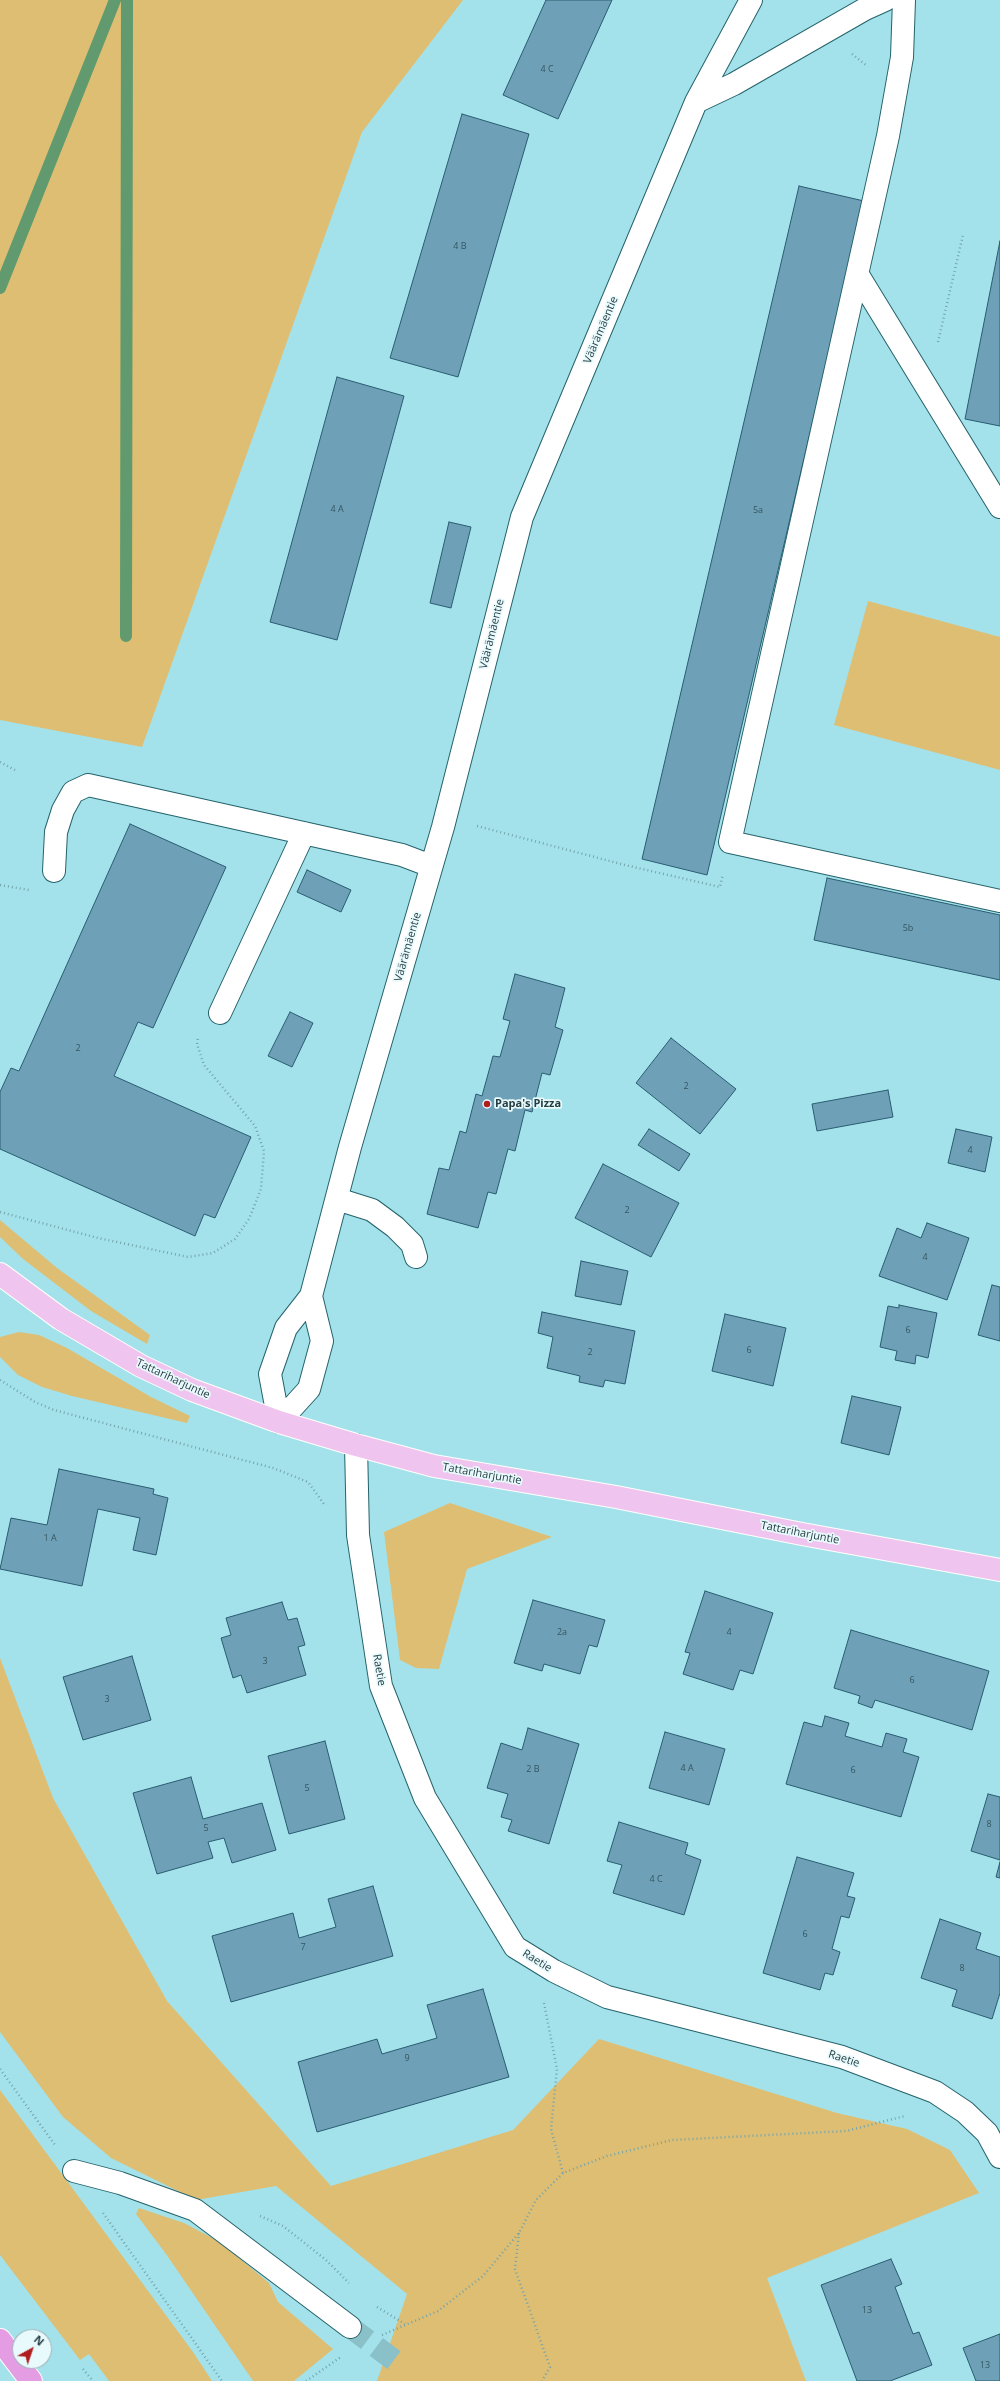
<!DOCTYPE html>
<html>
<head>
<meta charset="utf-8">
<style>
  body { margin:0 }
  #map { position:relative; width:1000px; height:2381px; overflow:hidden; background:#a4e2eb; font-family:"Open Sans",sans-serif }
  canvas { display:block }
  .north { position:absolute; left:12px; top:2329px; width:40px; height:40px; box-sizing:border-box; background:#e9fafd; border:1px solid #9aaeb2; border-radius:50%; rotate:40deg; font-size:11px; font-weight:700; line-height:16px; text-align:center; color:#243d41 }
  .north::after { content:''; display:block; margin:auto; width:14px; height:18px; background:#af1e1d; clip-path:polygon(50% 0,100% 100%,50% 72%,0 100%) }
</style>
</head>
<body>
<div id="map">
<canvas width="1000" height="2381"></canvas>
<div class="north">N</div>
</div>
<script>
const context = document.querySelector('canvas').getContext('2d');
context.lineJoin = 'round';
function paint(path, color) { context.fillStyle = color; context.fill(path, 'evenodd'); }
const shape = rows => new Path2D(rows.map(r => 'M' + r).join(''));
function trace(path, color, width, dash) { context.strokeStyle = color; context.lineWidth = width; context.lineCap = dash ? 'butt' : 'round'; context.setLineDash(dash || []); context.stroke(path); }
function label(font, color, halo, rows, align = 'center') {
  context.font = font + ' "Open Sans",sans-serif'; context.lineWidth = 3.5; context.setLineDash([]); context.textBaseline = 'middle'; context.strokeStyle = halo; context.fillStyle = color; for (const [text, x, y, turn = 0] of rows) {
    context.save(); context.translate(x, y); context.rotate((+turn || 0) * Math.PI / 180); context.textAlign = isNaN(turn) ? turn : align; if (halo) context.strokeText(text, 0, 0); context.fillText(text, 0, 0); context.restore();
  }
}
const green = shape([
  [0,0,463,0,362,132,142,747,0,720],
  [868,601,1000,637,1000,770,834,725],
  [0,1220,57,1268,150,1335,147,1344,91,1311,23,1259,0,1237],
  [19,1332,39,1335,67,1348,151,1397,190,1416,187,1423,72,1396,42,1387,18,1375,0,1357,0,1337],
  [450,1503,552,1537,467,1569,439,1669,416,1668,400,1660,384,1532],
  [0,1658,53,1798,167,2001,331,2186,513,2130,599,2039,837,2113,907,2129,950,2150,979,2193,767,2278,806,2381,377,2381,407,2294,276,2186,196,2200,111,2158,63,2117,0,2032],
  [0,2090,193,2352,212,2381,109,2381,89,2354,80,2360,0,2255],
  [139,2208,184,2223,220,2242,269,2283,278,2302,333,2349,294,2381,253,2381,166,2254,136,2214]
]);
const stream = shape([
  [0,288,115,0],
  [126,636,127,0]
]);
const building = shape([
  [546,0,612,0,558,119,503,95,546,0],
  [462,114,529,134,458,377,390,358,462,114],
  [799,186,864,201,707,875,642,859,799,186],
  [1000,241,1000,426,965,419,1000,241],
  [337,377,404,396,337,640,270,622,337,377],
  [449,522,471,527,451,608,430,603,449,522],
  [130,824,226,867,153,1028,138,1022,114,1076,251,1137,215,1218,204,1214,195,1236,0,1149,0,1092,11,1068,19,1071,130,824],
  [307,870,351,890,341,912,297,892,307,870],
  [827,878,1000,915,1000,980,814,940,827,878],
  [515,974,565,988,555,1027,563,1030,550,1075,542,1073,532,1112,525,1110,515,1151,508,1149,496,1194,488,1192,478,1228,427,1214,439,1168,449,1170,460,1131,466,1133,476,1094,482,1096,493,1056,500,1057,510,1021,503,1019,515,974],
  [290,1012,313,1023,292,1067,268,1056,290,1012],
  [671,1038,736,1089,700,1134,636,1083,671,1038],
  [888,1090,893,1117,817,1131,812,1104,888,1090],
  [649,1129,690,1154,679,1171,638,1145,649,1129],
  [956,1129,992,1137,985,1172,948,1163,956,1129],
  [603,1164,679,1203,651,1257,575,1218,603,1164],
  [927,1223,969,1238,947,1300,879,1276,897,1228,921,1238,927,1223],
  [581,1261,628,1271,621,1305,575,1296,581,1261],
  [992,1285,1000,1287,1000,1341,978,1335,992,1285],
  [899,1305,937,1313,928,1358,916,1355,915,1364,895,1360,897,1351,880,1347,888,1306,899,1308,899,1305],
  [542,1312,635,1331,625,1384,605,1380,603,1387,579,1382,580,1376,547,1368,553,1337,538,1333,542,1312],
  [725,1314,786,1328,773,1386,712,1371,725,1314],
  [852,1396,901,1407,889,1455,841,1443,852,1396],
  [59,1469,154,1489,153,1494,168,1498,156,1555,133,1550,140,1518,98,1509,82,1586,0,1569,11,1518,47,1525,59,1469],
  [705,1591,773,1613,753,1674,740,1670,733,1690,683,1674,690,1653,685,1652,705,1591],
  [533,1600,605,1620,597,1647,589,1645,580,1674,544,1664,542,1671,514,1663,533,1600],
  [282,1602,288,1620,297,1618,305,1645,298,1647,306,1675,247,1693,241,1675,233,1678,221,1638,231,1635,226,1618,282,1602],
  [851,1630,989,1671,972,1730,875,1700,872,1708,858,1703,860,1696,834,1688,851,1630],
  [132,1656,151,1720,83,1740,63,1677,132,1656],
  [825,1716,849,1723,845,1736,882,1747,886,1733,907,1739,903,1752,919,1757,901,1817,786,1784,804,1722,822,1727,825,1716],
  [528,1728,579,1744,549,1844,508,1831,512,1820,501,1817,508,1794,487,1788,501,1743,522,1750,528,1728],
  [665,1732,725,1749,709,1805,649,1788,665,1732],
  [325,1741,345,1819,289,1834,268,1756,325,1741],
  [191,1777,203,1819,262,1803,276,1850,232,1863,224,1838,208,1842,213,1858,157,1874,133,1793,191,1777],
  [988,1794,1000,1797,1000,1860,971,1851,988,1794],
  [619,1822,688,1843,685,1854,701,1860,684,1915,613,1893,622,1865,607,1861,619,1822],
  [797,1857,854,1873,847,1896,855,1898,849,1918,841,1916,832,1949,840,1952,833,1975,825,1973,820,1990,763,1973,797,1857],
  [1000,1862,1000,1878,996,1877,1000,1862],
  [373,1886,393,1956,231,2002,212,1936,293,1913,299,1938,336,1927,328,1899,373,1886],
  [940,1919,981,1933,976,1949,1000,1957,1000,1993,992,2019,952,2006,957,1990,921,1978,940,1919],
  [483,1989,509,2077,317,2132,298,2062,377,2039,382,2054,437,2038,427,2005,483,1989],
  [891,2259,902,2284,895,2287,913,2334,919,2332,932,2365,890,2381,857,2381,821,2285,891,2259],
  [1000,2334,1000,2381,976,2381,963,2348,1000,2334]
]);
const minorTunnel = shape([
  [350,2327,399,2364]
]);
const path = shape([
  [852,54,867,66],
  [938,342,963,235],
  [0,762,15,770],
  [477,826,625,865,720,887,723,874],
  [0,885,29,890],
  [0,1212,98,1238,188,1257,213,1253,235,1239,249,1219,261,1189,264,1151,255,1126,204,1065,197,1044,198,1037],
  [0,1380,35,1402,54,1410,273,1468,308,1482,324,1504],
  [544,2003,557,2069,551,2129,563,2173],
  [0,2069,55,2145],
  [103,2213,222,2381],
  [260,2216,283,2226,326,2260,349,2283],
  [519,2233,515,2269,550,2367,542,2381],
  [377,2307,405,2324],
  [382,2335,438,2311,483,2276,519,2233,536,2200,563,2173,607,2156,672,2140,846,2131,905,2116],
  [83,2369,93,2381],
  [306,2381,341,2357]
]);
const minor = shape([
  [904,0,902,57,888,136,730,842,1000,901],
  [696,102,734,84,865,9,885,0],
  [858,275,1000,507],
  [54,871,56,832,63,810,73,792,88,785,402,855,431,866],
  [220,1013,304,833],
  [337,1199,372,1210,395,1227,412,1244,416,1257],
  [279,1422,270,1374,286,1328,311,1296,350,1147,443,827,522,517,696,102,751,0],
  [279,1422,309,1389,322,1341,311,1296],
  [356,1445,358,1535,381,1686,425,1798,515,1947,554,1971,607,1997,842,2057,935,2092,965,2112,987,2133,1000,2157],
  [74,2171,120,2183,195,2210,350,2327]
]);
const major = shape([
  [0,1274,61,1319,141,1366,192,1390,279,1422,356,1445,434,1466,616,1497,802,1534,1000,1570]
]);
const highway = shape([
  [0,2340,31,2381]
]);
const markers = [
  [487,1104,4,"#af1e1d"]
];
const numberNames = [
  ["4 C",547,69],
  ["4 B",460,246],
  ["4 A",337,509],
  ["5a",758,510],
  ["5b",908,928],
  ["2",78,1048],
  ["2",686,1086],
  ["4",970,1150],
  ["2",627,1210],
  ["4",925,1257],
  ["6",908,1330],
  ["6",749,1350],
  ["2",590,1352],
  ["1 A",50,1538],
  ["2a",562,1632],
  ["4",729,1632],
  ["3",265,1661],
  ["6",912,1680],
  ["3",107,1699],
  ["4 A",687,1768],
  ["2 B",533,1769],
  ["6",853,1770],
  ["5",307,1788],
  ["8",989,1824],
  ["5",206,1828],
  ["4 C",656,1879],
  ["6",805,1934],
  ["7",303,1947],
  ["8",962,1968],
  ["9",407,2058],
  ["13",867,2310],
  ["13",985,2365]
];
const streetNames = [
  ["Väärämäentie",601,330,-67],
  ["Väärämäentie",492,634,-76],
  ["Väärämäentie",408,947,-74],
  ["Tattariharjuntie",173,1379,25],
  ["Tattariharjuntie",482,1474,10],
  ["Tattariharjuntie",800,1533,11],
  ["Raetie",379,1670,80],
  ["Raetie",537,1961,32],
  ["Raetie",844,2059,18]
];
const poiNames = [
  ["Papa's Pizza",495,1104]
];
paint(green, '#debe72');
trace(stream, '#609a6e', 12);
paint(building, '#6ea1b8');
trace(building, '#2a5c71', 1);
trace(minorTunnel, '#8ac1c9', 22, [22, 11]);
trace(minor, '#25636b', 24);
trace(major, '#fff', 24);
trace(highway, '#fff', 24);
trace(path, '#74a4ab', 2.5, [1, 3]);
trace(minor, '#fff', 22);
trace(major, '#efc4ee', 22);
trace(highway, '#e49de2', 22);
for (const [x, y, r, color] of markers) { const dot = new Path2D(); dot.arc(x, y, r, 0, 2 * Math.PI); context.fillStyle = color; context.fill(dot); trace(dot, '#e9fafd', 1.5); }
label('9px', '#36565f', null, numberNames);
label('11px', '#243d41', '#e9fafd', streetNames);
label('bold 11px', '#243d41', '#e9fafd', poiNames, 'left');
</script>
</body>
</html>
